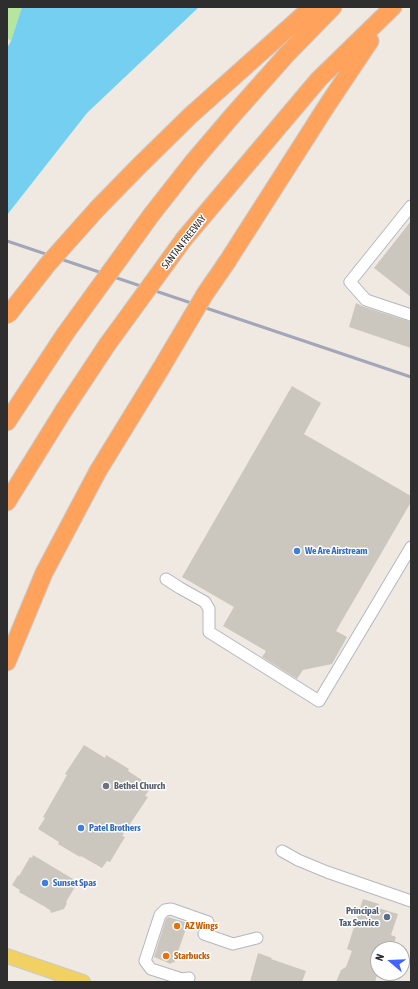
<!DOCTYPE html>
<html>
<head>
<meta charset="utf-8">
<style>
  body { margin:0 }
  #map { position:relative; width:418px; height:989px; overflow:hidden; background:#efe9e1; font-family:"Asap Condensed",sans-serif }
  canvas { display:block }
  .frame { position:absolute; inset:0; border:8px solid #2e2e2e; pointer-events:none }
  .north { position:absolute; left:370px; top:941px; width:40px; height:40px; box-sizing:border-box; background:#fff; border:1px solid #ababab; border-radius:50%; rotate:289deg; font-size:11px; font-weight:700; line-height:16px; text-align:center; color:#2e2e2e }
  .north::after { content:''; display:block; margin:auto; width:14px; height:18px; background:#4264fb; clip-path:polygon(50% 0,100% 100%,50% 72%,0 100%) }
</style>
</head>
<body>
<div id="map">
<canvas width="418" height="989"></canvas>
<div class="frame"></div>
<div class="north">N</div>
</div>
<script>
const context = document.querySelector('canvas').getContext('2d');
context.lineJoin = 'round';
function paint(path, color) { context.fillStyle = color; context.fill(path, 'evenodd'); }
const shape = rows => new Path2D(rows.map(r => 'M' + r).join(''));
function trace(path, color, width, dash) { context.strokeStyle = color; context.lineWidth = width; context.lineCap = dash ? 'butt' : 'round'; context.setLineDash(dash || []); context.stroke(path); }
function label(font, color, halo, rows, align = 'center') {
  context.font = font + ' "Asap Condensed",sans-serif'; context.lineWidth = 3; context.setLineDash([]); context.textBaseline = 'middle'; context.strokeStyle = halo; context.fillStyle = color; for (const [text, x, y, turn = 0] of rows) {
    context.save(); context.translate(x, y); context.rotate((+turn || 0) * Math.PI / 180); context.textAlign = isNaN(turn) ? turn : align; if (halo) context.strokeText(text, 0, 0); context.fillText(text, 0, 0); context.restore();
  }
}
const green = shape([
  [7,7,22,7,11,41,7,38]
]);
const water = shape([
  [22,7,199,7,87,113,7,215,7,48,11,41]
]);
const building = shape([
  [411,221,411,297,374,268],
  [356,303,364,307,411,322,411,348,349,327],
  [292,386,321,403,304,434,411,496,411,502,336,631,347,637,332,664,303,670,297,679,262,657,266,651,223,626,234,607,182,577],
  [84,745,105,758,106,755,129,769,128,771,148,784,147,785,151,787,145,796,148,797,122,836,125,837,110,862,107,861,102,868,81,856,80,857,58,844,59,842,38,829,45,818,43,817,67,775,65,774],
  [33,855,78,882,66,902,67,903,64,909,51,913,50,910,46,908,47,908,19,892,20,890,12,885,18,875,19,876,30,857,32,858],
  [363,899,379,904,378,908,398,914,391,935,396,937,392,949,378,949,378,972,375,982,336,982,341,970,346,967,352,951,347,949],
  [168,917,188,923,174,963,172,962,171,964,154,957,166,919],
  [258,953,272,958,271,959,306,971,302,982,250,982]
]);
const minor = shape([
  [411,206,350,282,366,300,411,315],
  [166,579,180,588,205,602,209,609,209,632,319,701,411,547],
  [282,851,298,860,327,872,411,901],
  [204,934,233,944,257,938],
  [189,978,182,979,151,969,145,961,160,915,165,910,171,909,208,922]
]);
const major = shape([
  [7,956,83,982]
]);
const highway = shape([
  [97,209,138,167,191,115,312,7],
  [152,214,192,163,233,115,288,53,333,7],
  [184,239,319,79,393,7],
  [227,262,326,107,370,41],
  [7,422,65,334],
  [7,502,64,410,107,345],
  [7,662,44,573,98,471,160,370]
]);
const rail = shape([
  [7,241,411,377]
]);
const highwayBridge = shape([
  [8,315,48,264,97,209],
  [65,334,152,214],
  [107,345,184,239],
  [160,370,205,294,227,262]
]);
const markers = [
  [297,551,4,"#3f7fe0"],
  [106,786,4,"#6b7280"],
  [81,828,4,"#3f7fe0"],
  [45,883,4,"#3f7fe0"],
  [387,917,4,"#5c6f8a"],
  [177,926,4,"#e8710a"],
  [166,956,4,"#e8710a"]
];
const streetNames = [
  ["SANTAN FREEWAY",184,242,-52]
];
const shopNames = [
  ["We Are Airstream",305,551],
  ["Patel Brothers",89,828],
  ["Sunset Spas",53,883]
];
const worshipNames = [
  ["Bethel Church",114,786]
];
const serviceNames = [
  ["Principal",379,911],
  ["Tax Service",379,923]
];
const foodNames = [
  ["AZ Wings",185,926],
  ["Starbucks",174,956]
];
paint(green, '#b6e59e');
paint(water, '#75cff0');
paint(building, '#cbc7bf');
trace(minor, '#b4b7c1', 13);
trace(major, '#c9c9c9', 16);
trace(highway, '#c9c9c9', 19);
trace(minor, '#fff', 11);
trace(major, '#f2d163', 14);
trace(highway, '#ffa35c', 17);
trace(rail, '#a3a6b8', 3);
trace(highwayBridge, '#c9c9c9', 19, []);
trace(highwayBridge, '#ffa35c', 17);
for (const [x, y, r, color] of markers) { const dot = new Path2D(); dot.arc(x, y, r, 0, 2 * Math.PI); context.fillStyle = color; context.fill(dot); trace(dot, '#fff', 1.5); }
label('10px', '#2e2e2e', '#fff', streetNames);
label('bold 10px', '#366cbe', '#fff', shopNames, 'left');
label('bold 10px', '#5b616d', '#fff', worshipNames, 'left');
label('bold 10px', '#4e5e75', '#fff', serviceNames, 'right');
label('bold 10px', '#c56008', '#fff', foodNames, 'left');
</script>
</body>
</html>
